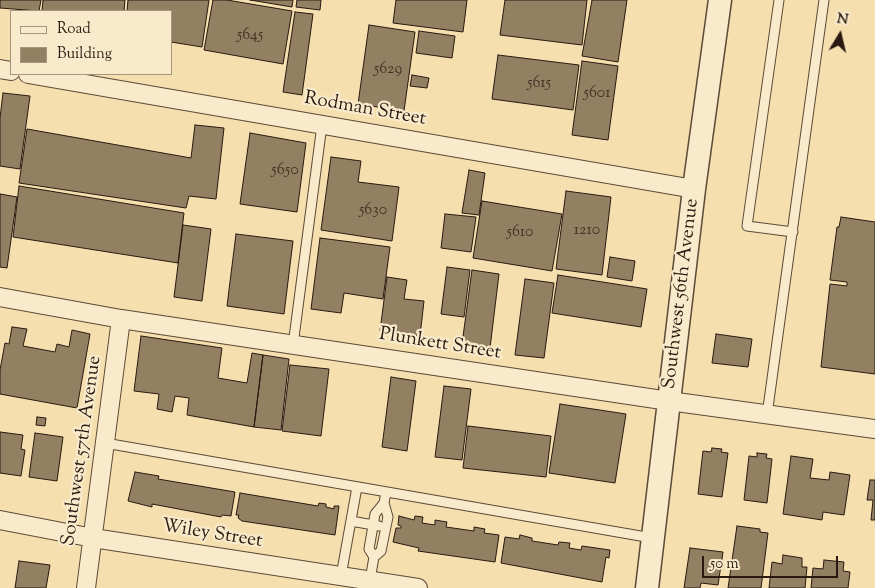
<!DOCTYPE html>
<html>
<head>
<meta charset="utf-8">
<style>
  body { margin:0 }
  #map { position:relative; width:875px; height:588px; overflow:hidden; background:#f5dfae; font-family:"Sorts Mill Goudy",serif }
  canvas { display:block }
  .legend { position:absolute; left:10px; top:10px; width:162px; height:65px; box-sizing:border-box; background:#f8eaca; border:1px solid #a59680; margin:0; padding:6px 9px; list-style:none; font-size:15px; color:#291911 }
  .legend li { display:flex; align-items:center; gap:10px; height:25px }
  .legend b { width:25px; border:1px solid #a59680 }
  .north { position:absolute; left:815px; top:10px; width:50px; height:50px; -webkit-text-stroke:4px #f8eaca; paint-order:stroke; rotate:9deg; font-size:14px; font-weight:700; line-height:20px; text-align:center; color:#291911 }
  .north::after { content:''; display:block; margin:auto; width:18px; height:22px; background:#291911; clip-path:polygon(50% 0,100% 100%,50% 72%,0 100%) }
  .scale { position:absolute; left:702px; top:556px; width:136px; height:22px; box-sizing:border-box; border:2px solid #291911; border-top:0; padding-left:6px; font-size:15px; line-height:18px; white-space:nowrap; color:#291911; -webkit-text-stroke:4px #f8eaca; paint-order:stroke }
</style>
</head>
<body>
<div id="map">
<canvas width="875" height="588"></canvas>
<ul class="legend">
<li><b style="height:6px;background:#f8eaca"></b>Road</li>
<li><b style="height:14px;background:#938063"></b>Building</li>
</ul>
<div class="north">N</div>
<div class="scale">50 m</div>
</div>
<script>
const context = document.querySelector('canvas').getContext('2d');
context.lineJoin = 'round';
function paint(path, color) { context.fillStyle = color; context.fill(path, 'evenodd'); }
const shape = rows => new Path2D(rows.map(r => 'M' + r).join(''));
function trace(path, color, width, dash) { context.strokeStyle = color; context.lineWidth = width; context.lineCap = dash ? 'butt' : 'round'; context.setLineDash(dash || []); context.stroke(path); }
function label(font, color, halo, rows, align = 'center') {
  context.font = font + ' "Sorts Mill Goudy",serif'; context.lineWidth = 4.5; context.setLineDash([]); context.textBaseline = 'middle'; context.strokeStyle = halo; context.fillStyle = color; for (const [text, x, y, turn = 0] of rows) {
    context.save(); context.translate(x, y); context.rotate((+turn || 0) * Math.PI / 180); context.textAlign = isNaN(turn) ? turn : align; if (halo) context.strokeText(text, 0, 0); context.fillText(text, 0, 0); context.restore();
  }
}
const building = shape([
  [0,0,41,0,39,11,0,8,0,0],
  [43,0,125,0,124,11,42,11,43,0],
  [128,0,209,0,202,47,171,42,171,11,127,11,128,0],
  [213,0,227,0,292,11,283,64,204,50,213,0],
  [250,0,293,0,292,7,250,0],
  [297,0,321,0,320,10,296,7,297,0],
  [396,0,467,0,463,32,393,23,396,0],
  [505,0,587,0,582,45,500,35,505,0],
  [592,0,627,0,618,62,582,56,592,0],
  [295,12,313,14,302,95,283,92,295,12],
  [369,25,415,32,404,111,358,104,369,25],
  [419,31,455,36,452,58,416,53,419,31],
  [498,55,579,65,573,110,492,99,498,55],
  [582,61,618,66,608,140,572,135,582,61],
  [412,75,429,78,427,88,410,86,412,75],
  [3,93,30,96,20,169,0,166,0,118,3,93],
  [195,125,224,128,216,199,189,196,186,208,19,183,27,129,191,158,195,125],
  [250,133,306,143,297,212,240,204,250,133],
  [331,157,361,161,358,182,399,187,392,241,321,230,331,157],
  [469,170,485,173,479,215,462,213,469,170],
  [19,186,184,213,178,263,13,237,19,186],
  [566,191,611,197,602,275,556,269,566,191],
  [0,194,17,197,7,268,0,267,0,194],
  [482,201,562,214,552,271,473,258,482,201],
  [445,214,476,217,471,252,441,248,445,214],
  [841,217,875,222,875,374,821,367,830,284,847,286,847,282,830,280,837,227,839,227,841,217],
  [183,225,211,229,202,301,174,297,183,225],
  [236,234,293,241,284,314,227,306,236,234],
  [320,238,390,247,383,299,344,293,341,313,311,309,320,238],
  [610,257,635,261,632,281,607,277,610,257],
  [447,267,470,270,464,317,441,314,447,267],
  [472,270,499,274,490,348,462,344,472,270],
  [558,275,647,289,641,327,552,313,558,275],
  [387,277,407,280,404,299,424,301,420,336,380,331,387,277],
  [525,279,554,283,544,358,515,355,525,279],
  [12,327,27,329,23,346,55,352,57,344,69,347,72,330,90,334,77,408,0,394,0,370,5,343,9,344,12,327],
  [716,334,752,339,748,367,712,363,716,334],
  [141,336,222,348,218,378,247,383,252,353,263,355,254,427,187,415,189,398,175,396,172,412,157,409,159,394,134,391,141,336],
  [263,355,289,359,281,430,254,427,263,355],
  [290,365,329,369,321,436,282,431,290,365],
  [391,377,416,381,407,451,382,447,391,377],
  [444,386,471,389,462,460,435,457,444,386],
  [560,404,626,414,615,483,549,473,560,404],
  [37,417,46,418,45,426,36,425,37,417],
  [468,426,551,436,546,477,463,468,468,426],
  [0,432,23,435,21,449,25,450,21,476,0,473,0,432],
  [35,433,63,437,57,481,29,477,35,433],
  [712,448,722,449,721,452,728,453,722,497,698,494,703,451,711,452,712,448],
  [757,453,767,454,766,458,772,459,767,503,744,500,749,456,757,457,757,453],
  [791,456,813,459,810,478,829,480,830,472,850,475,844,515,823,512,822,520,783,514,791,456],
  [135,472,159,476,158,479,235,492,231,516,222,515,221,517,152,504,152,507,128,501,135,472],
  [870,480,875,480,875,520,871,520,873,500,867,500,870,480],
  [240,493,318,506,319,503,326,504,326,507,334,509,334,506,339,506,335,535,242,521,238,518,239,515,236,515,240,493],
  [399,516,414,520,415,516,423,517,422,523,435,525,435,520,447,522,446,527,474,531,474,527,485,529,484,533,499,535,495,562,418,551,419,548,393,542,396,528,401,528,401,526,398,525,399,516],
  [737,526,760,529,760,532,768,533,761,588,728,588,737,526],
  [520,535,532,538,532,541,558,545,559,542,570,543,569,548,581,550,582,546,610,550,609,558,606,557,602,582,501,563,505,537,519,539,520,535],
  [690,548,723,552,718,585,701,583,700,588,684,588,690,548],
  [783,555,802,558,802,567,807,567,805,588,769,588,772,562,782,564,783,555],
  [824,560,844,562,843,571,850,572,848,588,811,588,813,568,823,569,824,560],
  [19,561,50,565,46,588,15,588,19,561]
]);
const service = shape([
  [779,0,747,226,793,232],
  [293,345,322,125],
  [767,415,824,0],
  [105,443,652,538],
  [351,521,379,526],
  [374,557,369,549,375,514,384,503],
  [341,576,357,487],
  [370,580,374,557,381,551,388,517,384,503,386,492]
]);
const minor = shape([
  [0,69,11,71],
  [28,74,694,189],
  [0,297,121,319,669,401,875,429],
  [0,520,93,538,418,588],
  [86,588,121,319]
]);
const tertiary = shape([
  [647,588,694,189,720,0]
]);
const numberNames = [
  ["5645",250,36],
  ["5629",388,70],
  ["5615",539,84],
  ["5601",597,94],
  ["5650",285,171],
  ["5630",373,211],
  ["1210",587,231],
  ["5610",520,233]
];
const streetNames = [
  ["Rodman Street",365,110,10],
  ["Southwest 56th Avenue",682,294,-83],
  ["Plunkett Street",440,345,9],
  ["Southwest 57th Avenue",83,451,-82],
  ["Wiley Street",212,535,9]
];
paint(building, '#938063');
trace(building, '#291911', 1);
trace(service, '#5c4a38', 11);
trace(minor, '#5c4a38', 20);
trace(tertiary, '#5c4a38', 25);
trace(service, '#f8eaca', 9);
trace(minor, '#f8eaca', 18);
trace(tertiary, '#f8eaca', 22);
label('16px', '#443326', null, numberNames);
label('19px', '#291911', '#f8eaca', streetNames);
</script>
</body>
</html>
